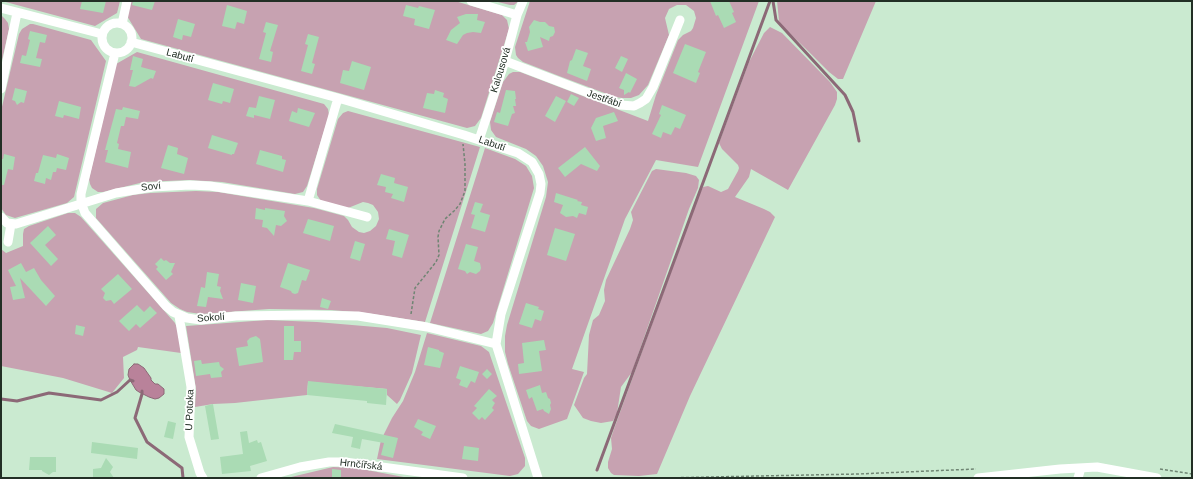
<!DOCTYPE html>
<html>
<head>
<meta charset="utf-8">
<style>
  body { margin:0 }
  #map { position:relative; width:1193px; height:479px; overflow:hidden; background:#caead0; font-family:Arial,sans-serif }
  canvas { display:block }
  .frame { position:absolute; inset:0; border:2px solid #222f25; pointer-events:none }
</style>
</head>
<body>
<div id="map">
<canvas width="1193" height="479"></canvas>
<div class="frame"></div>
</div>
<script>
const context = document.querySelector('canvas').getContext('2d');
context.lineJoin = 'round';
function paint(path, color) { context.fillStyle = color; context.fill(path, 'evenodd'); }
const shape = rows => new Path2D(rows.map(r => 'M' + r).join(''));
function trace(path, color, width, dash) { context.strokeStyle = color; context.lineWidth = width; context.lineCap = dash ? 'butt' : 'round'; context.setLineDash(dash || []); context.stroke(path); }
function label(font, color, halo, rows, align = 'center') {
  context.font = font + ' Arial,sans-serif'; context.lineWidth = 3.5; context.setLineDash([]); context.textBaseline = 'middle'; context.strokeStyle = halo; context.fillStyle = color; for (const [text, x, y, turn = 0] of rows) {
    context.save(); context.translate(x, y); context.rotate((+turn || 0) * Math.PI / 180); context.textAlign = isNaN(turn) ? turn : align; if (halo) context.strokeText(text, 0, 0); context.fillText(text, 0, 0); context.restore();
  }
}
const green = shape([
  [2,1,120,1,117,13,95,26],
  [131,1,455,1,502,15,507,20,509,29,481,118,475,126,467,128,141,39,127,16],
  [494,1,519,1,514,5,510,5],
  [530,1,759,1,698,167,656,160,625,219,572,369,584,372,567,419,539,429,531,426,527,421,508,364,505,352,505,336,507,325,546,197,548,182,543,166,536,156,526,149,496,137,491,130,490,122,503,82,509,74,513,72,520,72,648,121,656,95,678,40,683,35,691,31,693,28,696,18,694,11,686,5,677,5,669,9,665,18,669,35,648,85,639,95,631,98,622,98,615,97,559,76,523,62,518,58,516,55,515,47],
  [777,1,876,1,843,79,838,79,829,72,805,48,783,27,779,21],
  [1,15,5,19,8,23,9,29,1,65],
  [30,24,33,24,91,40,106,61,74,197,67,203,15,218,6,215,1,208,1,111,19,34,22,29],
  [770,27,782,33,830,82,837,92,837,99,835,105,788,190,751,169,749,177,735,197,764,209,770,212,775,217,690,396,657,474,639,476,614,475,611,473,608,468,608,462,612,449,611,438,614,429,699,195,703,187,708,186,721,192,728,189,738,171,739,168,738,165,722,149,719,143,749,62,764,33],
  [137,52,324,104,328,109,329,115,307,186,303,192,295,194,222,182,189,180,144,182,103,192,98,192,92,188,90,184,89,179,116,64],
  [348,111,480,147,425,322,366,313,331,310,269,309,201,314,187,312,180,309,171,303,96,218,96,209,103,203,133,195,150,193,196,191,218,192,314,208,344,216,348,220,352,227,359,232,364,233,370,231,376,226,379,219,378,212,373,205,368,203,363,202,348,208,321,201,317,195,317,189,338,119,343,113],
  [485,148,515,159,526,166,532,176,534,188,493,323,488,331,481,334,430,323],
  [656,169,686,173,696,176,699,180,698,188,689,209,632,372,621,387,617,413,613,421,601,423,591,421,583,418,574,405,584,378,587,374,589,335,593,320,599,315,605,301,604,290,606,280,630,229,633,220,631,212,652,171],
  [68,213,75,213,81,217,175,323,179,332,181,353,138,347,137,350,123,357,124,378,112,393,63,378,1,366,1,249,6,253,23,246,23,234,24,229,29,226],
  [267,320,317,322,387,328,421,335,412,373,400,400,397,404,387,395,387,389,308,382,307,395,235,403,213,404,195,407,196,389,186,326],
  [427,333,481,346,489,352,525,458,525,466,518,474,510,476,377,459,381,440,392,418,403,401,415,372],
  [333,467,356,468,409,478,287,478]
]);
const water = shape([
  [134,364,138,364,144,368,151,378,151,380,155,384,158,384,164,389,164,394,159,398,155,399,149,397,139,392,136,390,130,380,128,375,129,369,134,364]
]);
const stream = shape([
  [773,1,776,20,845,95,853,112,859,141],
  [142,391,142,394,135,418,147,442,182,468,183,478],
  [1,399,17,401,49,393,101,400,117,392,130,380,133,381],
  [597,470,770,1]
]);
const building = shape([
  [82,1,106,1,103,13,80,9],
  [133,1,155,1,152,10,132,5],
  [710,1,729,1,734,12,732,13,736,22,724,28,718,15,716,16],
  [227,5,247,11,244,24,237,22,235,29,222,26],
  [406,5,418,8,419,6,435,10,429,29,414,25,415,19,403,16],
  [466,14,478,14,477,20,485,22,481,33,473,32,467,33,463,35,457,44,446,40,451,30,460,23,457,17],
  [178,19,195,24,191,37,183,35,182,40,173,37],
  [534,20,540,22,545,22,549,26,554,27,555,32,553,36,550,37,549,41,540,37,543,47,528,51,525,42,527,42,530,32,529,27],
  [266,22,278,25,270,51,273,52,271,62,259,59,266,33,263,32],
  [30,31,47,35,45,43,40,42,36,58,42,59,40,67,20,63,22,55,26,56,30,40,28,39],
  [308,34,319,37,312,63,315,64,312,74,301,71,308,45,305,44],
  [685,44,706,52,698,72,700,73,696,83,673,73],
  [576,49,588,53,583,66,591,69,587,81,567,73,570,61,572,60],
  [133,56,143,59,141,67,156,71,153,79,151,78,135,87,129,86,133,70,130,70],
  [621,56,628,59,622,72,615,68],
  [352,61,371,67,364,90,340,83,343,70,349,71],
  [626,73,637,79,630,93,629,92,624,95,624,90,619,88],
  [213,83,234,89,230,103,223,101,222,104,208,100],
  [15,88,27,91,24,103,21,102,17,105,15,101,12,100],
  [435,90,444,93,443,97,448,99,445,113,423,108,427,93,434,94],
  [506,90,515,91,516,99,515,99,516,106,513,106,515,113,512,114,508,126,494,122,497,112,500,113],
  [571,94,579,98,574,106,567,102],
  [259,96,275,100,270,119,254,115,254,118,246,116,249,107,256,108],
  [556,96,566,101,555,122,545,116],
  [59,101,81,107,79,119,64,115,63,118,55,116],
  [662,105,686,115,680,129,675,127,671,135,663,132,661,138,652,134,661,115,659,114],
  [123,107,140,111,138,119,126,117,124,126,121,126,117,143,119,144,118,149,131,152,128,168,105,162,108,150,105,150,116,109,122,110],
  [298,108,315,113,309,127,289,121,292,111,297,113],
  [614,112,618,121,603,126,606,138,596,141,591,128,596,118],
  [212,135,238,143,234,154,232,154,232,155,208,148],
  [168,145,178,148,177,154,188,158,184,174,161,168],
  [585,147,600,166,597,171,581,164,565,177,558,168],
  [260,150,282,156,282,159,286,160,283,172,256,164],
  [4,154,15,157,13,170,8,169,4,185,1,185,1,159,3,159],
  [57,154,69,158,66,170,57,168,56,172,53,172,51,180,46,178,45,184,34,181,36,173,38,173,43,155,56,158],
  [381,174,395,178,394,183,408,187,404,202,391,198,393,194,385,192,386,187,377,185],
  [556,193,578,200,577,201,582,202,581,205,588,207,586,215,579,213,577,218,573,216,566,217,560,213,563,205,554,202],
  [475,202,483,204,480,212,490,215,485,232,471,228,475,215,471,214],
  [256,208,265,210,265,208,285,211,284,216,287,221,281,226,276,225,274,236,267,228,262,227,263,220,255,219],
  [308,219,334,226,330,241,303,233],
  [48,226,56,235,45,245,58,259,51,266,30,243],
  [555,228,575,234,566,261,547,255],
  [389,229,409,235,402,258,392,255,395,241,386,239],
  [355,241,365,244,360,261,350,258],
  [466,244,478,247,474,261,480,263,481,268,480,271,476,274,470,272,467,274,465,271,458,269],
  [161,258,164,261,166,260,170,263,175,263,171,272,173,274,166,280,156,269,158,267,155,264],
  [21,263,26,272,34,268,41,280,55,296,46,306,20,278,25,298,13,300,10,287,16,286,8,270],
  [288,263,310,270,306,281,302,280,298,293,295,294,292,293,291,291,280,287],
  [207,272,219,274,217,286,221,287,220,291,223,299,208,297,206,307,197,306,201,287,205,288],
  [118,274,132,289,114,304,111,300,106,301,103,298,105,293,101,289],
  [241,283,256,286,253,303,238,300],
  [322,298,331,301,328,309,320,307],
  [526,303,539,307,538,309,544,311,541,321,535,319,532,328,519,324],
  [137,305,144,312,150,306,157,313,140,328,136,324,129,331,119,321],
  [76,325,85,327,83,336,75,334],
  [284,326,294,326,294,341,301,341,301,352,294,352,293,360,284,360],
  [256,336,260,339,263,362,239,366,236,348,248,346,247,341,250,338],
  [544,340,546,350,539,351,542,371,519,374,518,364,524,363,522,343],
  [428,347,439,350,439,351,444,353,440,368,424,365],
  [201,360,202,364,219,362,220,366,224,369,221,372,222,377,211,378,210,374,196,376,194,361],
  [460,366,479,372,475,383,471,381,467,388,459,385,461,380,456,378],
  [487,369,492,374,487,379,482,374],
  [308,381,387,389,386,405,367,403,367,401,307,395],
  [540,385,542,393,546,392,548,398,550,399,551,403,550,405,551,409,549,414,544,411,543,409,537,411,532,397,529,399,526,390],
  [489,389,497,396,492,400,495,403,492,408,494,410,485,420,482,417,479,420,472,413,477,408,474,406],
  [213,404,219,439,211,440,205,406],
  [418,419,436,426,430,439,421,435,423,432,414,427],
  [168,421,176,423,173,439,164,437],
  [335,424,398,438,393,458,381,455,384,443,362,439,360,449,351,447,353,437,332,433],
  [247,431,249,443,257,440,258,443,261,442,267,461,250,466,251,471,222,474,220,457,243,454,240,432],
  [92,442,138,448,137,459,91,453],
  [464,446,479,448,478,461,462,459],
  [30,457,56,457,56,472,53,472,49,475,42,471,42,470,29,470],
  [106,458,113,467,110,472,114,478,93,478,93,469,101,468],
  [332,469,341,470,341,478,332,478]
]);
const path = shape([
  [411,314,415,288,436,262,439,255,438,237,439,231,445,219,454,211,460,204,465,191,465,164,463,144],
  [1160,469,1192,474],
  [661,478,858,474,976,469]
]);
const minor = shape([
  [471,1,517,15],
  [1,8,102,34],
  '102 38a15 15 0 1 1 30 0a15 15 0 1 1-30 0Z',
  [122,24,127,1],
  [131,42,338,98,464,135,518,153,532,162,539,174,541,184,540,193,501,314,496,344,538,478],
  [115,53,81,194,81,202,85,213,166,306,173,312,187,318,201,320,236,316,310,315,358,316,427,327,496,344],
  [505,61,620,105,634,106,640,103,646,99,653,87,680,20],
  [1,89,17,13],
  [479,140,505,61,517,15,523,1],
  [308,201,338,98],
  [1,217,7,223,16,224,116,193,153,187,190,185,210,186,308,201,367,217],
  [8,242,11,224],
  [179,316,191,387,189,437,200,473,203,478],
  [261,478,300,467,329,462,345,462,463,478],
  [978,478,1060,469,1097,467,1157,478],
  [1078,478,1081,468]
]);
const streetNames = [
  ["Labutí",180,56,15],
  ["Kalousová",501,70,-73],
  ["Jestřábí",604,99,19],
  ["Labutí",492,144,19],
  ["Soví",151,187,-6],
  ["Sokolí",211,318,-4],
  ["U Potoka",190,410,-88],
  ["Hrnčířská",361,465,6]
];
paint(green, '#c7a2b1');
paint(water, '#b9829a');
trace(water, '#8c6977', 1);
trace(stream, '#8c6977', 3);
paint(building, '#aadbb4');
trace(path, '#6f8573', 1.5, [3, 2]);
trace(minor, '#fff', 9);
label('10px', '#222f25', '#fff', streetNames);
</script>
</body>
</html>
